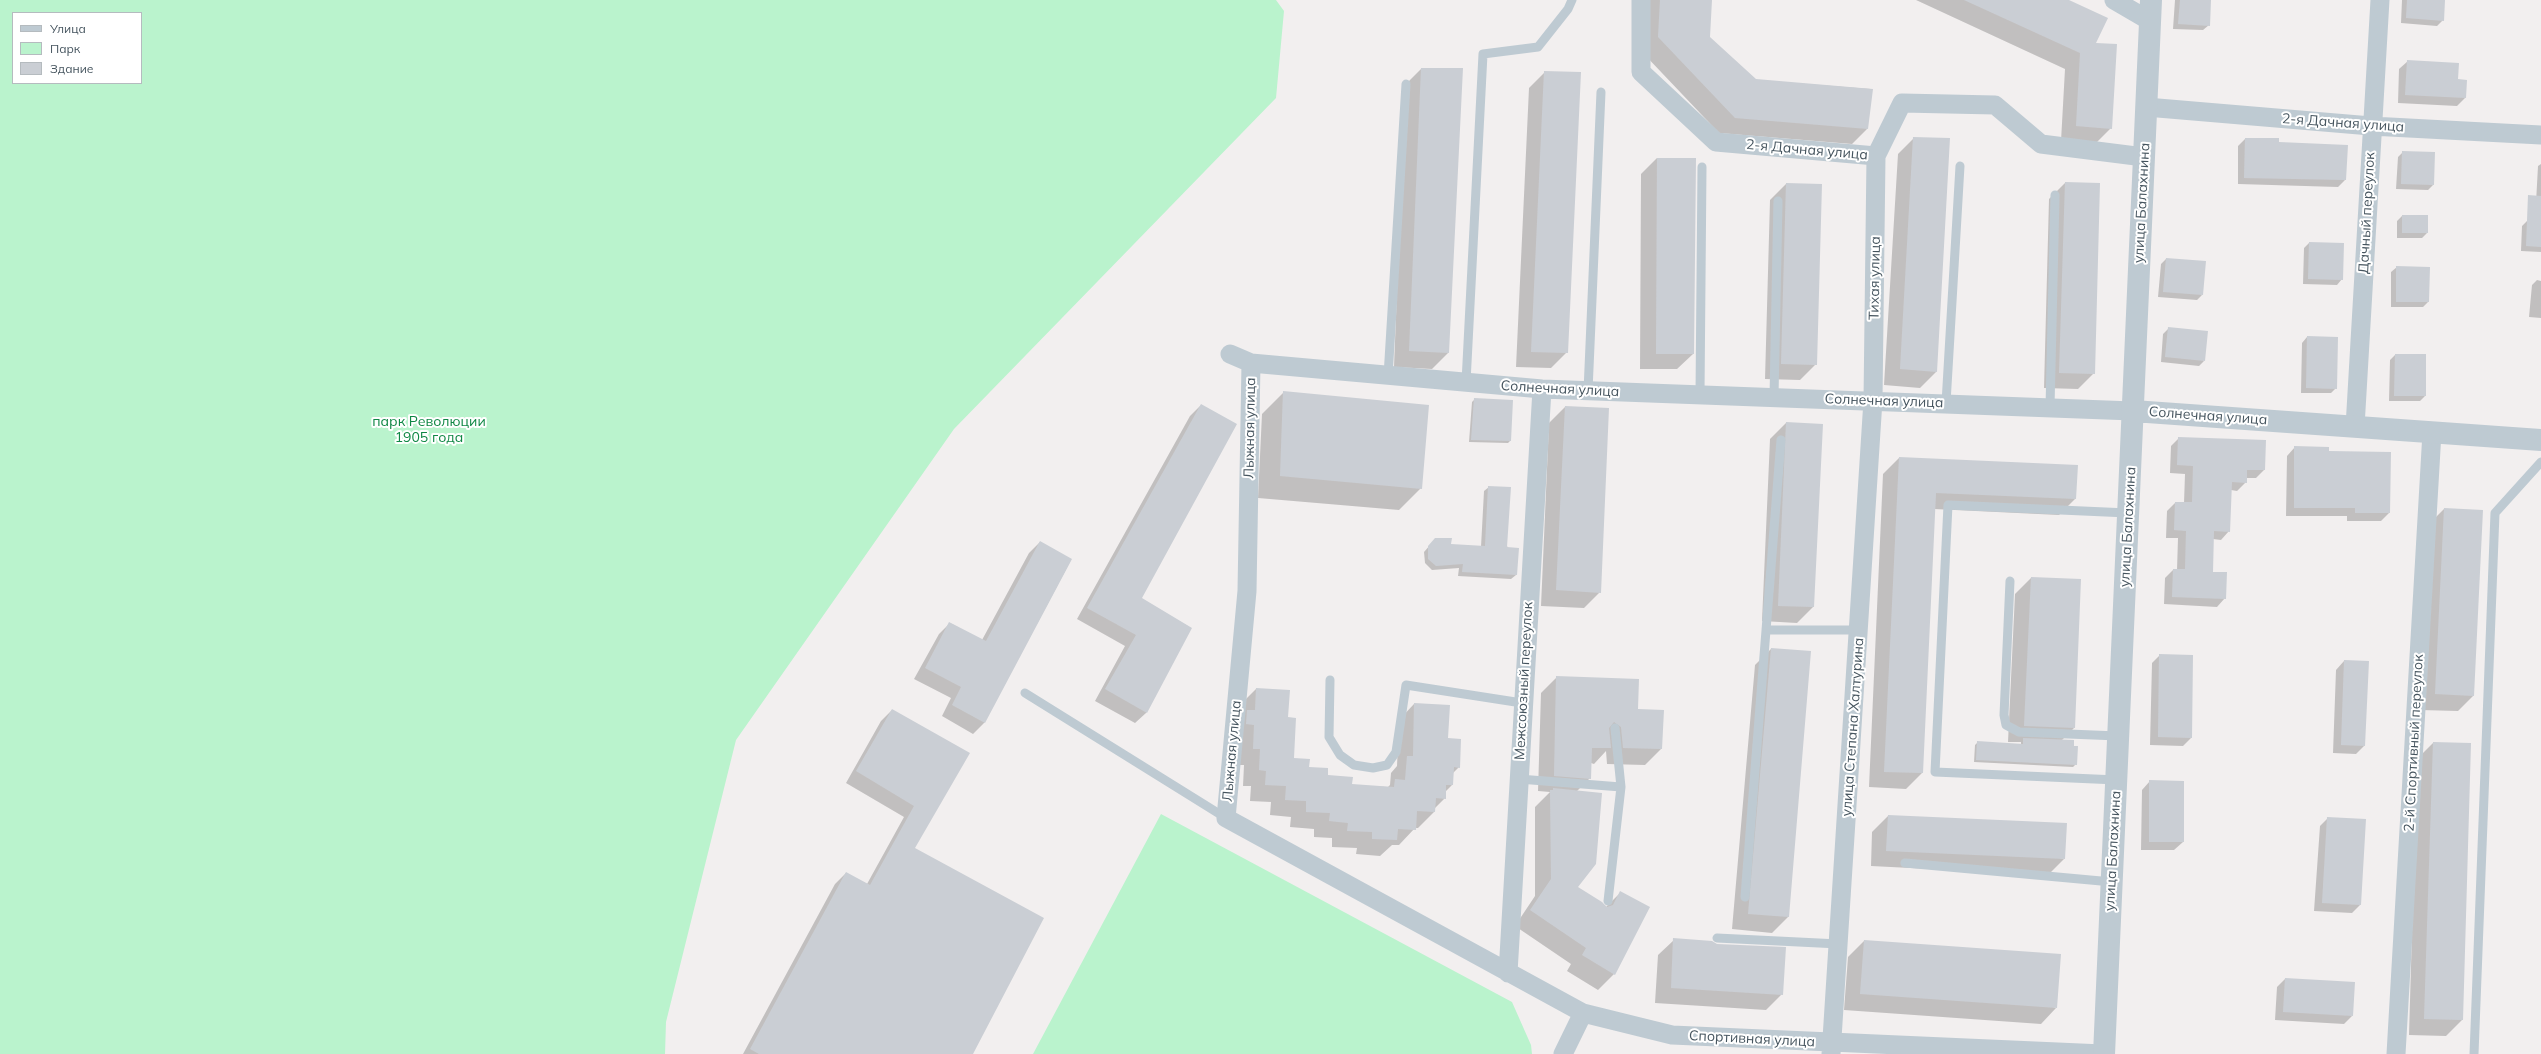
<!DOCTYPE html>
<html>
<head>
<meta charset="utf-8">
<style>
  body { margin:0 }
  #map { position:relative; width:2541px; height:1054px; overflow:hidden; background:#f2efef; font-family:Mulish,sans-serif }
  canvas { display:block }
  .legend { position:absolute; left:12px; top:12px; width:130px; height:72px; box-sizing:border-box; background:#fff; border:1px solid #b5bbbf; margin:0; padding:5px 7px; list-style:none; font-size:12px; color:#45545e }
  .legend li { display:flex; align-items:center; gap:8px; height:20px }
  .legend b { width:20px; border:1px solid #b5bbbf }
</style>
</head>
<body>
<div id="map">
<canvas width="2541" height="1054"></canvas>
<ul class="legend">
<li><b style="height:5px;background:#becad2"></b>Улица</li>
<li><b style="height:11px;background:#baf3cd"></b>Парк</li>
<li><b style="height:11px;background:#caced4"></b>Здание</li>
</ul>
</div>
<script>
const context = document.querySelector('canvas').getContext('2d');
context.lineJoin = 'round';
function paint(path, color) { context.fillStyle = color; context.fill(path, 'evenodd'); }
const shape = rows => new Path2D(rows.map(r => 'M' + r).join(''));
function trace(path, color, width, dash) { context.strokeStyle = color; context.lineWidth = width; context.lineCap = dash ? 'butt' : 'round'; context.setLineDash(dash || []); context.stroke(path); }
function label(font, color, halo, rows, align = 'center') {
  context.font = font + ' Mulish,sans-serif'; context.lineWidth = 4; context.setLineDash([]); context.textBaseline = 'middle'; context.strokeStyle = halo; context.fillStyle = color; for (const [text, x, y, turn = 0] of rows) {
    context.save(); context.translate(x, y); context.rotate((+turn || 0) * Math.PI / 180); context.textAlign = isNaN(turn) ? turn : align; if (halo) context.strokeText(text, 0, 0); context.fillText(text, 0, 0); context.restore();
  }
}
const green = shape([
  [0,0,1276,0,1284,11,1276,98,954,429,736,740,666,1022,665,1054,0,1054],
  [13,13,141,13,141,83,13,83],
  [1161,814,1512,1002,1531,1045,1532,1054,1033,1054]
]);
const shadow = shape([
  [1647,0,1711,0,1709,38,1755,80,1871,89,1867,129,1852,144,1719,133,1643,53],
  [1916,0,2066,0,2095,44,2111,128,2095,144,2061,141,2065,69],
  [2175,0,2210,0,2209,25,2203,30,2173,29],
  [2402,0,2444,0,2443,20,2437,26,2401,23],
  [2408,61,2457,80,2466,80,2465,98,2457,106,2398,103,2399,69],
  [1421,69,1448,353,1432,369,1394,367,1405,85],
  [1545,72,1567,352,1551,368,1516,367,1529,88],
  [1914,138,1936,372,1920,388,1884,385,1898,154],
  [2245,139,2278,143,2345,180,2338,187,2238,184,2238,146],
  [2403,152,2433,185,2428,190,2396,189,2398,157],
  [1657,158,1693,354,1677,369,1640,369,1641,174],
  [2541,164,2541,252,2521,251,2522,226,2527,221,2535,221,2538,166],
  [2065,183,2094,373,2078,389,2044,388,2049,199],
  [1786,184,1816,364,1800,380,1765,379,1770,200],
  [2402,216,2427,233,2422,238,2397,238,2397,221],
  [2309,243,2342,279,2337,285,2303,284,2304,248],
  [2166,259,2202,295,2197,300,2158,297,2161,264],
  [2397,267,2428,302,2423,307,2391,307,2391,272],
  [2537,280,2541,281,2541,318,2529,317,2532,285],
  [2169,328,2204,361,2199,366,2161,362,2163,334],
  [2307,337,2337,338,2336,388,2331,393,2301,393,2302,343],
  [2395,355,2425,396,2420,401,2389,401,2390,360],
  [1284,392,1421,488,1399,510,1258,498,1262,414],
  [1474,400,1510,441,1508,443,1469,442,1472,402],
  [1201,405,1140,598,1191,628,1146,713,1135,723,1095,701,1125,646,1077,619,1190,416],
  [1565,407,1600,592,1584,608,1541,606,1549,423],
  [1786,423,1813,607,1797,623,1762,621,1770,439],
  [2179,438,2264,470,2256,478,2246,478,2246,482,2237,491,2231,490,2229,531,2221,540,2213,539,2212,573,2225,598,2217,607,2164,604,2165,578,2173,570,2177,570,2178,538,2166,538,2167,511,2175,503,2184,503,2185,474,2170,473,2171,446],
  [2295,447,2328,452,2389,513,2381,521,2347,521,2347,516,2286,516,2287,456],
  [1899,458,2077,466,2075,499,2059,515,1934,509,1922,773,1906,789,1869,787,1883,474],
  [1489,487,1516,575,1511,579,1458,576,1459,568,1432,570,1425,563,1424,552,1431,544,1481,547,1484,491],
  [2444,509,2474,695,2458,711,2420,710,2428,525],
  [1040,542,1071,560,984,723,973,734,942,716,951,698,914,679,939,634,950,623,982,640,1029,553],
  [2031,578,2074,728,2061,741,2076,764,2073,767,1974,762,1975,745,1978,742,2021,745,2021,742,2008,742,2015,594],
  [1771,649,1788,917,1772,933,1732,929,1755,665],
  [2160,655,2191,738,2183,746,2150,745,2152,663],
  [2344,661,2364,746,2356,754,2333,753,2336,670],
  [1557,677,1637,710,1661,749,1645,765,1607,764,1606,751,1594,764,1591,763,1590,778,1577,791,1576,888,1606,907,1620,893,1614,974,1598,990,1567,971,1571,964,1515,926,1535,896,1535,807,1550,792,1538,791,1541,693],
  [1256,689,1287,718,1293,759,1327,776,1351,785,1388,787,1390,785,1391,773,1397,766,1399,720,1414,704,1447,739,1459,767,1453,773,1452,785,1445,792,1445,798,1434,809,1434,812,1418,828,1415,828,1399,845,1392,845,1380,856,1356,854,1357,848,1332,847,1332,838,1314,837,1314,829,1290,827,1291,817,1270,815,1271,802,1250,801,1251,786,1243,786,1244,765,1237,765,1240,705],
  [892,710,968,754,914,848,971,1054,743,1054,835,884,846,873,867,884,904,817,846,783,881,721],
  [2433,743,2462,1020,2446,1036,2409,1035,2417,759],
  [2150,781,2183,842,2174,850,2141,850,2142,790],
  [1888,816,2064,859,2048,875,1871,866,1872,832],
  [2328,818,2360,905,2352,913,2314,911,2320,826],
  [1674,940,1782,994,1766,1010,1655,1003,1658,955],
  [1864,941,2056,1008,2041,1024,1844,1010,1848,957],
  [2285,979,2352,1016,2344,1024,2275,1020,2277,987]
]);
const building = shape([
  [1660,0,1712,0,1710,37,1756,79,1873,89,1868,129,1735,118,1658,37],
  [1964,0,2069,0,2108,18,2096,43,2117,44,2112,129,2076,126,2080,53],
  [2180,0,2211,0,2210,26,2178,24],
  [2407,0,2445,0,2444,21,2406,18],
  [2407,60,2459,63,2458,79,2467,80,2466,98,2405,95],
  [1421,68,1463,68,1449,353,1409,351],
  [1544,71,1581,72,1568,353,1531,352],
  [1913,137,1950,138,1937,372,1900,369],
  [2245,138,2279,138,2279,142,2348,145,2346,180,2244,178],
  [2402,151,2435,152,2434,185,2401,184],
  [1657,158,1696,158,1694,354,1656,354],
  [2065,182,2100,183,2095,374,2059,373],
  [1786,183,1822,184,1817,365,1781,364],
  [2528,195,2541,196,2541,247,2526,246],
  [2402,215,2428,215,2428,233,2402,233],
  [2309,242,2344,243,2343,280,2308,279],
  [2166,258,2206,261,2203,295,2163,292],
  [2396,266,2430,267,2429,302,2396,302],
  [2168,327,2208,331,2205,361,2165,357],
  [2307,336,2338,337,2337,389,2306,388],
  [2395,354,2426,354,2426,396,2394,396],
  [1283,391,1429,405,1422,489,1280,476],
  [1474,398,1513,400,1511,441,1471,440],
  [1201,404,1237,424,1142,598,1192,628,1147,713,1105,689,1136,635,1087,608],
  [1565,406,1609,408,1601,593,1556,590],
  [1786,422,1823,424,1814,607,1778,606],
  [2178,437,2266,440,2265,470,2247,470,2247,483,2232,482,2230,532,2214,531,2213,572,2227,572,2226,599,2172,597,2173,569,2185,569,2186,531,2174,530,2175,502,2192,502,2193,466,2177,465],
  [2294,446,2329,447,2329,451,2391,452,2390,513,2355,513,2355,508,2294,508],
  [1899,457,2078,465,2076,499,1936,493,1923,773,1884,772],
  [1488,486,1511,487,1507,547,1519,548,1517,575,1462,572,1463,564,1436,566,1428,559,1428,546,1435,538,1452,538,1451,544,1485,546],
  [2444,508,2483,510,2474,696,2435,694],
  [1040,541,1072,559,985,723,952,705,961,687,925,668,949,622,986,641],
  [2031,577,2081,579,2075,728,2024,726],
  [1771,648,1811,651,1789,917,1748,914],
  [2159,654,2193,655,2192,738,2158,737],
  [2344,660,2369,661,2365,746,2341,745],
  [1556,676,1639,679,1638,709,1664,710,1662,749,1623,748,1621,727,1614,722,1609,728,1611,748,1592,748,1591,779,1554,776],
  [1256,688,1290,690,1288,717,1296,718,1294,758,1310,759,1309,767,1328,768,1328,775,1353,777,1352,784,1394,787,1395,779,1405,780,1407,756,1413,756,1414,703,1450,705,1448,738,1461,739,1460,768,1454,767,1453,785,1446,785,1446,799,1436,798,1435,812,1417,811,1416,830,1398,829,1397,840,1372,839,1372,832,1347,831,1348,823,1329,821,1330,813,1306,812,1306,801,1285,800,1286,786,1265,785,1266,771,1259,770,1260,749,1253,749,1254,725,1246,724,1247,710,1255,710],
  [892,709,970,753,915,848,1044,918,973,1054,759,1054,750,1049,846,872,870,885,914,806,856,771],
  [2023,738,2074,740,2074,746,2078,746,2077,765,1976,760,1977,741,2023,744],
  [2433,742,2471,743,2463,1020,2424,1019],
  [2149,780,2184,781,2184,842,2149,842],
  [1553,788,1602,793,1596,864,1578,887,1602,902,1607,907,1613,905,1620,891,1650,907,1615,975,1582,955,1586,948,1530,910,1551,879,1550,790,1553,790],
  [1888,815,2067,823,2065,859,1886,851],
  [2327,817,2366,819,2361,905,2322,903],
  [1673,938,1712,941,1717,944,1786,947,1783,995,1671,988],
  [1864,940,2061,954,2057,1008,1860,994],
  [2285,978,2355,982,2353,1016,2283,1012]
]);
const service = shape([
  [1388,376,1406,84],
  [1466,382,1483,54,1538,47,1568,9,1572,0],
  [1588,391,1601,92],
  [1700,394,1702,167],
  [1774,397,1778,201],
  [1946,403,1960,166],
  [2050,407,2055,195],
  [2010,581,2004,715,2006,725,2019,732,2118,736],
  [1766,630,1859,630],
  [1330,680,1329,737,1340,755,1354,765,1373,768,1387,765,1396,752,1406,685,1522,703],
  [1025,693,1226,818],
  [1519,779,1621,787],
  [2117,780,1935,772,1948,505,2128,513],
  [1905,863,2112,882],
  [1745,897,1781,440],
  [1608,901,1621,787,1615,728],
  [1717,938,1839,944],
  [2474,1054,2495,513,2541,462]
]);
const minor = shape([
  [1641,0,1641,72,1716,142,1876,156,1902,103,1995,105,2041,144,2144,157],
  [2114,0,2150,21],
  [2146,107,2371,126,2541,135],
  [1230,354,1251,363,1542,389,2133,411],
  [1251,363,1247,591,1226,818,1583,1013,1672,1035,2103,1054],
  [2355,427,2380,0],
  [1508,973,1542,389],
  [1563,1054,1583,1013],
  [1831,1054,1873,400,1876,156],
  [2396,1054,2432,432]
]);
const tertiary = shape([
  [2133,411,2541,440],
  [2104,1054,2151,0]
]);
const streetNames = [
  ["2-я Дачная улица",2343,123,4],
  ["2-я Дачная улица",1807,150,5],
  ["улица Балахнина",2142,203,-87],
  ["Дачный переулок",2367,213,-87],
  ["Тихая улица",1875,278,-89],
  ["Солнечная улица",1560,389,3],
  ["Солнечная улица",1884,401,2],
  ["Солнечная улица",2208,416,4],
  ["Лыжная улица",1250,428,-89],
  ["улица Балахнина",2128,527,-87],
  ["Межсоюзный переулок",1524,681,-87],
  ["улица Степана Халтурина",1853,727,-86],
  ["2-й Спортивный переулок",2414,743,-87],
  ["Лыжная улица",1232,751,-85],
  ["улица Балахнина",2113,851,-87],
  ["Спортивная улица",1752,1039,3]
];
const parkNames = [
  ["парк Революции",429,422],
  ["1905 года",429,438]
];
paint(green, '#baf3cd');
paint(shadow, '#0003');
paint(building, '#caced4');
trace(service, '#becad2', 9);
trace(minor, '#becad2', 19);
trace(tertiary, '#becad2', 22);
label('14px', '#45545e', '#fff', streetNames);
label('14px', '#0f8744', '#fff', parkNames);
</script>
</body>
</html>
